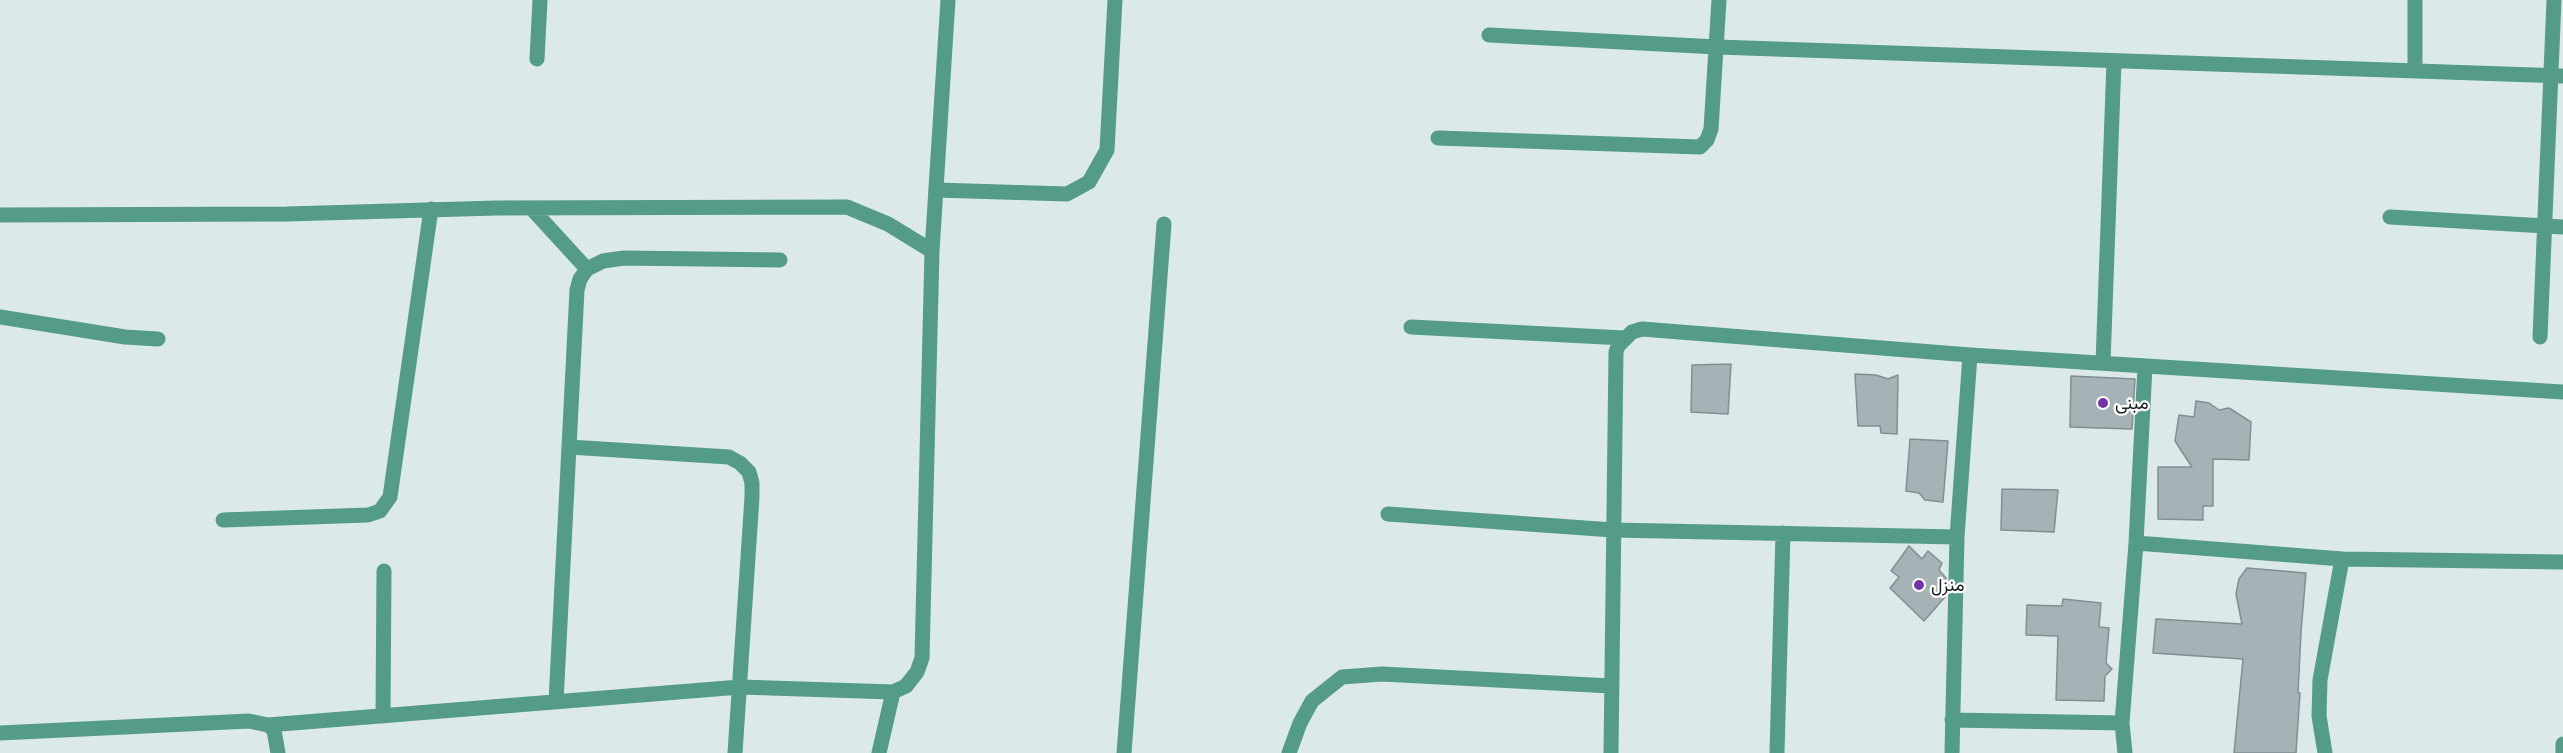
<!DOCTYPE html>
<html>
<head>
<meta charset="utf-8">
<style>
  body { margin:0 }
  canvas { display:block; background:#dbe9e9 }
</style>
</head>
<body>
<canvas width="2563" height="753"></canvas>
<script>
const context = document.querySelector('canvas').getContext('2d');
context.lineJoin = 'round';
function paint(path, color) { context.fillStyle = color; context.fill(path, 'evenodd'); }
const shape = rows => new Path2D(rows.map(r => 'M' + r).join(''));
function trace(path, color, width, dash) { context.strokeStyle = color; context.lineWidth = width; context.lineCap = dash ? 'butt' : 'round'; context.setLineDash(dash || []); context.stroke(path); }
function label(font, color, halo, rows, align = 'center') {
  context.font = font + ' Commissioner,Vazirmatn,sans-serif'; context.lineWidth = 4.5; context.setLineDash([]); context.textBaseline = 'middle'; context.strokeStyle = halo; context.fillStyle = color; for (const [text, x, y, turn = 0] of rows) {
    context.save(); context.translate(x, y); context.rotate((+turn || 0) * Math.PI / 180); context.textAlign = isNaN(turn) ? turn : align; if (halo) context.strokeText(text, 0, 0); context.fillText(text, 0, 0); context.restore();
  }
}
const building = shape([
  [1731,364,1728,414,1691,412,1692,365,1731,364],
  [1855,374,1876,375,1888,379,1898,375,1897,434,1881,433,1880,426,1858,426,1855,374],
  [2071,376,2135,379,2132,429,2070,427,2071,376],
  [2196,401,2209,403,2219,410,2229,408,2251,422,2249,460,2213,459,2213,506,2203,506,2203,520,2158,519,2158,467,2192,467,2175,441,2179,415,2194,417,2196,401],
  [1910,439,1948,441,1943,502,1925,500,1919,493,1906,491,1910,439],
  [2002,489,2058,490,2054,532,2001,530,2002,489],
  [1909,546,1922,559,1928,551,1942,563,1939,570,1946,578,1946,585,1939,591,1945,597,1924,621,1890,588,1899,577,1891,571,1909,546],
  [2247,568,2306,573,2301,632,2298,693,2300,693,2296,753,2234,753,2243,659,2153,653,2156,619,2242,624,2236,594,2239,579,2247,568],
  [2063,599,2101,603,2099,627,2109,628,2106,663,2112,669,2105,676,2104,701,2056,700,2058,636,2026,635,2027,605,2062,606,2063,599]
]);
const minor = shape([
  [1489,35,1717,47,2563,76],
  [537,59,540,0],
  [2415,71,2415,0],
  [1438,138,1700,147,1707,140,1711,129,1719,0],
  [936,190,1067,194,1089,182,1107,150,1115,0],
  [532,209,587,269],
  [0,215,287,214,496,208,847,207,888,224,932,251],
  [2390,217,2563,227],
  [0,317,125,337,158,339],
  [1411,327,1624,338],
  [2540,337,2554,0],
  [2103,363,2114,61],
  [569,447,729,457,740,463,749,472,752,483,752,497,735,753],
  [1388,514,1613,530,1957,537],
  [223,520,368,515,380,511,390,497,431,209],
  [2136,543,2342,559,2563,562],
  [556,702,577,290,580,279,587,269,603,261,624,258,780,260],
  [383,716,384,571],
  [1952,720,2122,723],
  [268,725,740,687,893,692,906,686,917,672,922,658,932,251,948,0],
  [0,733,249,721,268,725,274,730,278,753],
  [879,753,893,692],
  [1124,753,1164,224],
  [1289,753,1300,723,1312,701,1342,677,1382,674,1611,686],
  [1611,753,1616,352,1618,346,1632,332,1642,329,1970,355,2563,392],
  [1777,753,1783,533],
  [1952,753,1957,537,1970,355],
  [2125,753,2122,723,2136,543,2145,366],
  [2325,753,2319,716,2320,680,2342,559],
  [2563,753,2563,744]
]);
const markers = [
  [2103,403,6,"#7434a8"],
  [1919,585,6,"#7434a8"]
];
const poiNames = [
  ["مبنى",2115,403],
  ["منزل",1931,585]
];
paint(building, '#a6b3b6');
trace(building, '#828e92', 1.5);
trace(minor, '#549b89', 15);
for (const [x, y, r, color] of markers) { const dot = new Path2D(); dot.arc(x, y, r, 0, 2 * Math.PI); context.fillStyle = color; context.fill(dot); trace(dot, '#fff', 2); }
label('18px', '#181d1d', '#fff', poiNames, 'left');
</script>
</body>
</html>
